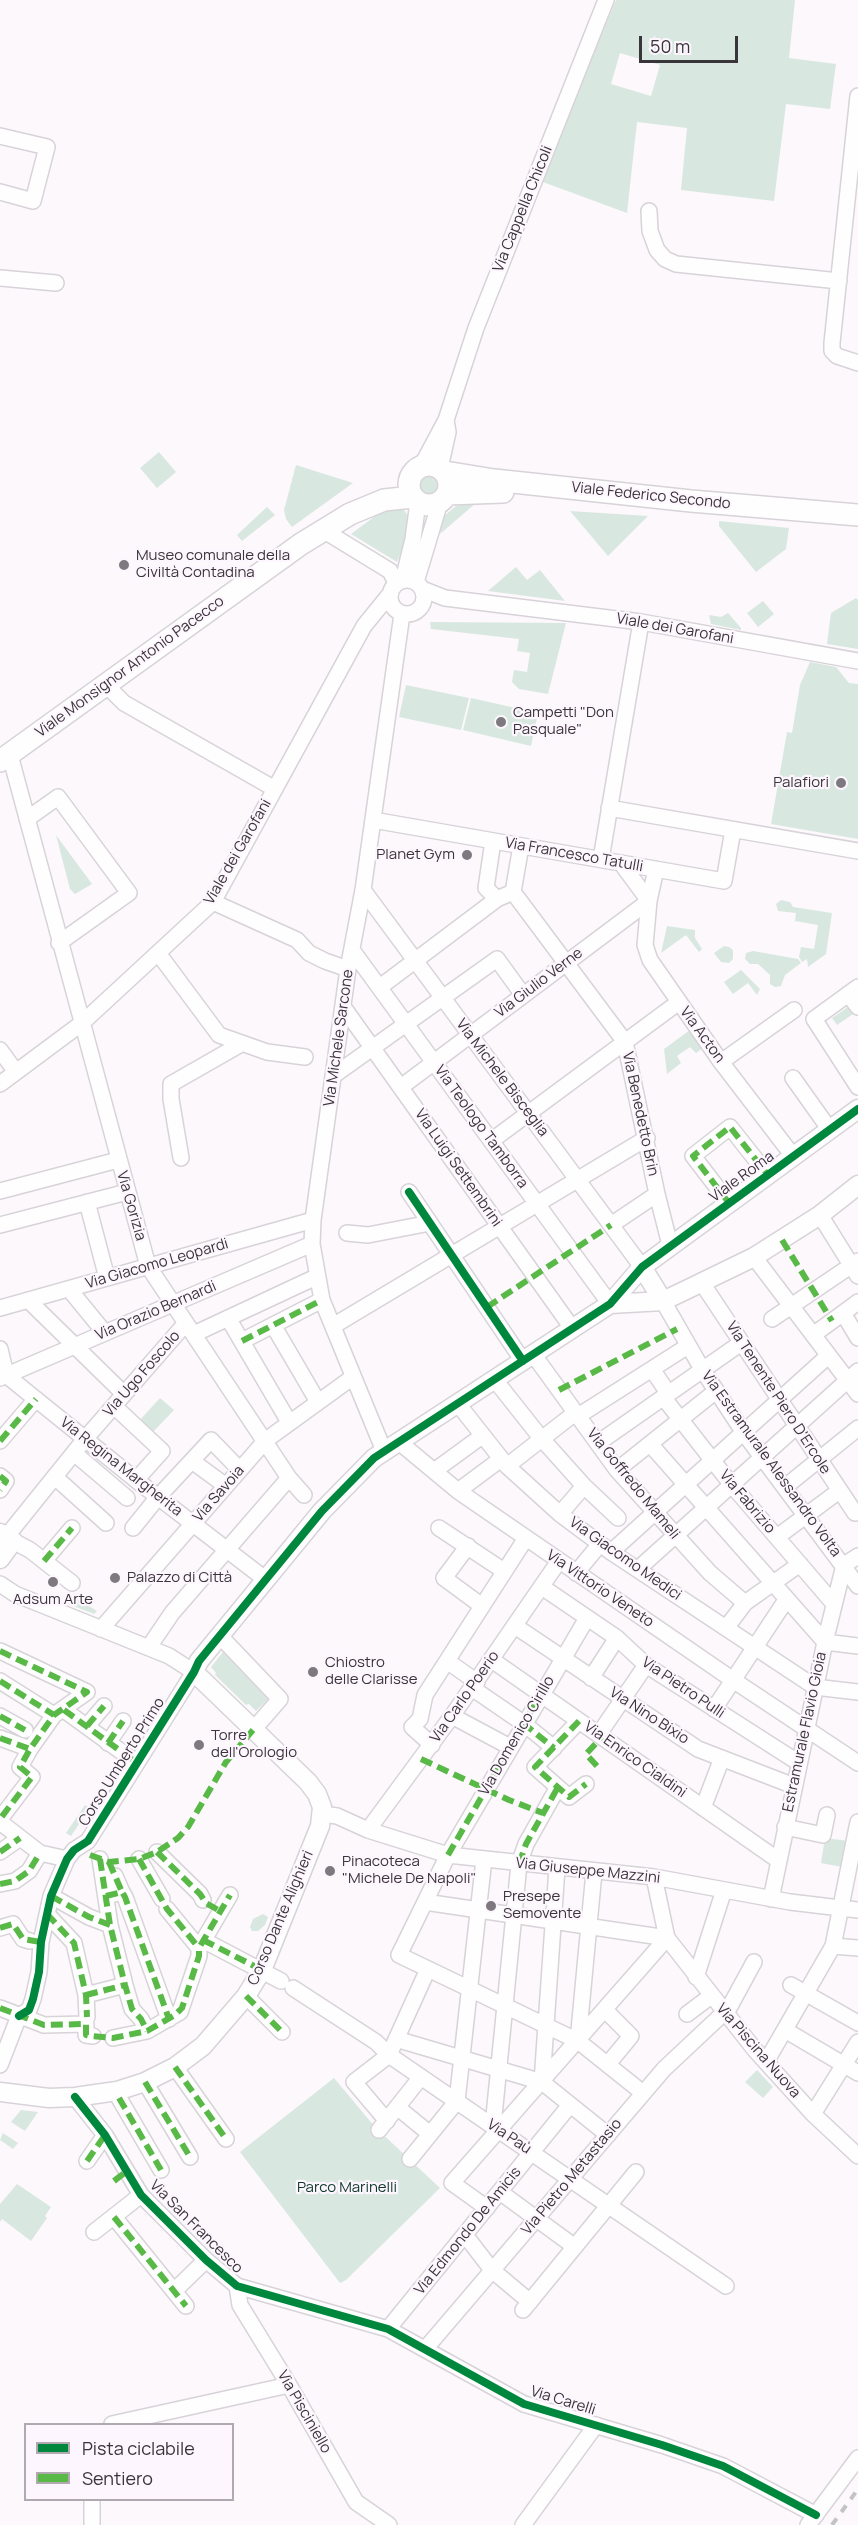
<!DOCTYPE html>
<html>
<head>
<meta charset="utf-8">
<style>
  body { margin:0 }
  #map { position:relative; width:858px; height:2525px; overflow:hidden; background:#fcf8fc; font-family:Manrope,sans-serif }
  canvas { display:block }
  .legend { position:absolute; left:24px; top:2423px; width:210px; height:78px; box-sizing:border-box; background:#fef6fe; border:2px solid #b0a9b0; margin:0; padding:8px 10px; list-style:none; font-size:18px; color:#3a353a }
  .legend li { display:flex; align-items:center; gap:12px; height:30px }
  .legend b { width:30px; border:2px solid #b0a9b0 }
  .scale { position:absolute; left:639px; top:36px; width:99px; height:27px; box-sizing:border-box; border:3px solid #3a353a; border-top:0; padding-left:8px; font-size:18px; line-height:21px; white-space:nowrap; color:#3a353a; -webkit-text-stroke:4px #fef6fe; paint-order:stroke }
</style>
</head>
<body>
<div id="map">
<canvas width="858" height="2525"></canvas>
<ul class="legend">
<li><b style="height:8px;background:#00873e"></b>Pista ciclabile</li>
<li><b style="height:8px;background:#58b947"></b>Sentiero</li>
</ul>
<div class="scale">50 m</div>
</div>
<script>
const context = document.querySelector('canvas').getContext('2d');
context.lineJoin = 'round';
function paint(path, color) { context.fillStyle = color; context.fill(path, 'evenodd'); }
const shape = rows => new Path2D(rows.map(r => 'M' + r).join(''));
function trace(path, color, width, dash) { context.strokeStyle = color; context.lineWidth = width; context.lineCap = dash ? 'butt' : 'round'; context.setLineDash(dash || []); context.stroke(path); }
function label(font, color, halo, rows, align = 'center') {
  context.font = font + ' Manrope,sans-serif'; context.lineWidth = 4.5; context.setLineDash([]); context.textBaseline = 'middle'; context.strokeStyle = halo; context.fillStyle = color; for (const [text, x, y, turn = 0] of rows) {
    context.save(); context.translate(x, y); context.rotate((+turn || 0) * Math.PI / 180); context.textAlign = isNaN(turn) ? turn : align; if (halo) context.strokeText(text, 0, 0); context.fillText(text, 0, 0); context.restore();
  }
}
const green = shape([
  [616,0,795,0,789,58,836,64,830,109,786,104,774,201,681,190,687,128,637,122,627,213,543,182,572,105],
  [620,53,660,65,651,96,611,84],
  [159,452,176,472,157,488,140,468],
  [296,465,353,483,292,527,286,519,284,510],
  '419 484a10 10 0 1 1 20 0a10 10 0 1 1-20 0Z',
  [476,503,440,534,444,516,456,506],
  [267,507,275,515,242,541,237,535],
  [398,507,405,511,408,517,403,547,397,562,351,534,386,508],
  [570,511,648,516,608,556],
  [719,521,789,528,786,549,756,572,719,526],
  [516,567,527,580,540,570,565,601,488,591],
  [856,598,858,600,858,649,827,644,831,613],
  [763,601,774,614,758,627,747,613],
  [728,613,741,628,741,630,711,624,709,615,721,617],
  [430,622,566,623,548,694,519,689,512,682,514,670,527,672,530,653,517,651,519,639,431,629],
  [810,662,836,667,849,683,858,684,858,839,771,824,787,732,792,733,800,685],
  [406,685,469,698,461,730,399,717],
  [471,698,538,713,531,746,463,730],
  [56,835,92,884,75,894,70,889],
  [781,900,790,902,793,907,832,913,826,954,808,967,807,959,802,962,799,957,801,947,814,949,818,925,795,921,796,913,778,911,776,904],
  [667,926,695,930,695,938,702,949,699,952,686,935,661,953],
  [724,946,729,947,733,950,733,959,729,963,721,962,714,953],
  [753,951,798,959,801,963,785,975,781,986,775,987,770,984,770,975,758,964,750,964,745,959,746,953],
  [741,970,760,989,757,995,748,983,733,994,724,982],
  [851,1005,856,1012,837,1025,832,1018],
  [690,1030,703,1048,696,1053,690,1047,677,1056,681,1063,667,1074,664,1049],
  [160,1398,174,1410,153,1432,139,1421],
  [73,1595,77,1599,97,1611,94,1614,66,1603],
  [223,1652,268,1699,256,1711,249,1704,246,1705,215,1675,216,1673,211,1667],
  [85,1805,90,1808,71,1836,66,1833],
  [825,1838,849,1841,842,1867,821,1863],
  [263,1914,268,1917,265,1925,258,1931,252,1931,250,1927,253,1919],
  [757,2070,773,2087,763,2098,745,2082],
  [334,2078,375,2127,440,2188,346,2280,340,2283,240,2152],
  [21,2110,38,2112,25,2131,11,2122],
  [3,2133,18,2143,13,2149,0,2140],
  [17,2184,51,2207,45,2216,47,2218,31,2241,2,2219,0,2222,0,2204]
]);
const minor = shape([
  [858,96,832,343,832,351,837,356,858,363],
  [0,136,47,147,33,201,0,192],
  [649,211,650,231,657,250,665,259,676,264,839,281],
  [0,278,56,283],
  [422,465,446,420,476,328,606,0],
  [440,468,448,432,446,420],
  [323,530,390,571,396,583],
  '390 597a17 17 0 1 1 34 0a17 17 0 1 1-34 0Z',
  [403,580,413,539,418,502],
  [416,582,440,502],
  [422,589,445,598,641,622,858,661],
  [106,685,124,703,275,789],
  [10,755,148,1266,289,1478,304,1495],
  [609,808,858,851],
  [27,819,58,797,129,893,59,943],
  [373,820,724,881,733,830],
  [493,841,486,888,497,899],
  [601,859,641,622],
  [621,863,649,901],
  [656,869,649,901,645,945,650,960,721,1062,793,1156],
  [363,890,642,1267],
  [513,892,521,846],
  [213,902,297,940,309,953,325,961,348,969],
  [352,950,610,1304],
  [158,953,219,1035,267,1052,305,1057],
  [380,987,497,899,513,892,625,1042,657,1194,670,1245],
  [858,987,814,1019,858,1087],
  [848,994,858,1007],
  [344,1008,572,1328],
  [0,1050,16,1072],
  [721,1062,794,1010],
  [333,1076,497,959,523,995],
  [793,1078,830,1130],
  [0,1084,82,1023,213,902,364,626,390,594],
  [401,1087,649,901],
  [491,1141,679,1002],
  [181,1158,171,1099,171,1084,241,1044],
  [0,1191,118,1160],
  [409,1192,523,1361],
  [87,1202,107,1278],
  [729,1203,693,1156,730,1127,768,1175],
  [820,1215,858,1276],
  [0,1225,127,1192],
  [611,1225,657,1194],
  [347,1233,368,1235,430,1223],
  [754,1257,858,1394],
  [702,1283,855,1513],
  [69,1289,105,1333],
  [28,1300,124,1394],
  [663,1301,702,1369,744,1433,858,1586],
  [0,1308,313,1220],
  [843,1313,858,1338],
  [228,1318,289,1422],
  [772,1319,858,1261],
  [273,1325,318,1402],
  [333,1326,647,1138],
  [194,1334,316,1277],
  [813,1335,858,1302],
  [242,1341,322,1300],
  [0,1349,6,1375,136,1480,265,1579],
  [533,1354,617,1470,710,1573,745,1603],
  [652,1369,668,1393],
  [0,1378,312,1244],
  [495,1380,541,1438,584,1486,618,1518],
  [663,1397,731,1484,834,1604],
  [458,1404,507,1466,560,1514,611,1552,815,1687,858,1692],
  [114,1406,162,1451,136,1480],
  [578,1416,688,1346],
  [0,1441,36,1399],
  [399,1442,458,1491,733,1680,858,1763],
  [598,1443,741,1343],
  [650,1444,825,1642,858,1646],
  [384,1451,322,1300,312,1244,313,1220,348,969,363,890,402,614],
  [74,1453,127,1498],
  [192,1461,226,1486],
  [507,1466,575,1413],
  [617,1470,716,1391],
  [434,1471,482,1436],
  [0,1476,6,1481,0,1490],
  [55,1477,106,1523],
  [785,1487,858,1428],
  [458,1491,501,1459],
  [560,1514,584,1486],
  [133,1528,158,1497,211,1440,240,1470],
  [439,1528,504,1571],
  [6,1537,85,1439,186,1323],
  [777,1537,839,1491],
  [13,1541,30,1550,72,1583],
  [468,1546,444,1578,482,1606],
  [611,1552,828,1356],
  [44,1561,72,1528],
  [844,1565,858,1556],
  [638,1569,858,1371],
  [576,1573,600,1544],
  [0,1584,15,1594,169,1656,194,1672,88,1841,74,1850,67,1859,51,1896,41,1942,39,1972,33,1999,29,2010,19,2016],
  [542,1587,617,1638,646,1665,799,1763],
  [587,1618,448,1855,399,1955,578,2041,643,2093],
  [515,1626,698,1749,794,1786],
  [726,1628,745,1603,800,1564],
  [101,1629,266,1440,353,1377],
  [219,1635,280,1699,253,1730],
  [149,1647,172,1613,289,1478],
  [0,1651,87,1692,54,1715,30,1749,20,1767,32,1777,0,1819],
  [492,1660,778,1860],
  [447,1661,477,1682],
  [591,1678,617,1638],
  [0,1681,54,1715],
  [472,1688,523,1723,554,1748],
  [714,1709,786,1600],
  [64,1710,137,1763],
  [0,1716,25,1730],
  [452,1716,510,1747],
  [579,1721,535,1767,569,1797,586,1784],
  [87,1726,104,1706],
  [599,1734,646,1665],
  [0,1738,30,1749],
  [108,1743,123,1721],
  [432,1745,412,1727,420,1719,425,1695,526,1538],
  [703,1808,722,1758],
  [322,1814,337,1816,368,1830,448,1855,654,1877,790,1902,858,1910],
  [0,1822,40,1853,67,1859],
  [785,1827,823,1835,827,1815],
  [368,1830,452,1716,559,1561],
  [0,1852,20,1838],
  [157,1852,200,1894,203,1900],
  [100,1859,110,1925,125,1985,132,2009,141,2019,147,2031],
  [139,1859,162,1899],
  [115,1876,122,1892],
  [654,1877,667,1938,755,2050,813,2114,858,2156],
  [0,1884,15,1881,29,1871,40,1853],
  [51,1896,89,1917,110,1925],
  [106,1896,122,1892,125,1897,169,2019],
  [771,1899,825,1642,844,1565],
  [425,1902,667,1938],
  [167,1909,199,1948],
  [47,1914,74,1943,86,1995,87,2017],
  [0,1928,13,1924,23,1939,30,1941],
  [203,1940,281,1981],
  [833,1946,858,1948],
  [696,1977,724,1890],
  [791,1985,858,2023],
  [293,1988,376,2042,389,2055,421,2077,726,2286],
  [86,1995,125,1985],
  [246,1996,282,2032],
  [0,2008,44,2025,86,2024,86,2035,93,2036],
  [605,2010,631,2036,608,2064],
  [687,2014,711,1996],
  [785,2030,858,2073],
  [113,2038,147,2031,180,2012,199,1956,199,1948,230,1895],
  [396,2039,542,2082,608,2135],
  [578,2041,594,1872],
  [766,2062,833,1946,858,1822],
  [0,2065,19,2016],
  [175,2067,226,2139],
  [145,2082,190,2157],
  [542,2082,557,1868],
  [75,2097,105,2135,141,2195,206,2260,237,2286,388,2329,524,2404,662,2445,723,2466,816,2515],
  [119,2098,161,2170],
  [397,2107,430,2134],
  [813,2114,858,2042],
  [387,2121,354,2082,389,2055,428,1969],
  [493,2126,519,1864,526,1844,558,1787],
  [379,2130,421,2077],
  [410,2159,457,2101,484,1859],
  [87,2161,105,2135],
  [500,2192,575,2247],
  [487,2208,452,2183,667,1938],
  [114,2217,186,2306],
  [94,2232,141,2195],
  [465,2235,492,2270,530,2302],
  [237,2286,240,2305,289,2385,356,2502,389,2525],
  [174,2291,206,2260],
  [523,2310,636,2172],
  [388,2329,570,2105],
  [426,2348,664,2069,729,2008,754,1962],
  [112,2424,289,2385],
  [92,2525,92,2500],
  [523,2525,596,2425],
  [808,2525,858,2458]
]);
const tertiary = shape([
  [642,1267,663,1301],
  [610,1304,663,1301,686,1290,754,1257,820,1215,858,1185],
  [0,1533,13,1541,0,1559],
  [0,2092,49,2098,75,2097,117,2091,145,2082,175,2067,203,2046,246,1996,262,1970,320,1826,322,1807,317,1794,308,1782,194,1672,199,1661,322,1511,374,1458,610,1304,642,1267,858,1109]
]);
const secondary = shape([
  '409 485a20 20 0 1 1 40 0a20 20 0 1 1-40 0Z',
  [445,472,494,480,691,501,858,515],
  [447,494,503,492],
  [0,761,301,544,350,514,384,500,413,497]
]);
const rail = shape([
  [832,2525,858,2489]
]);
const quiet = shape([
  [729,1203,693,1156,730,1127,768,1175],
  [782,1240,832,1321],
  [487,1307,611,1225],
  [242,1341,322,1300],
  [559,1390,677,1329],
  [0,1441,36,1399],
  [0,1476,6,1481,0,1490],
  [44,1561,72,1528],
  [0,1651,87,1692,54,1715,30,1749,20,1767,32,1777,0,1819],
  [0,1681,54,1715],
  [64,1710,137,1763],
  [0,1716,25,1730],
  [579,1721,535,1767,569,1797,586,1784],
  [523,1723,554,1748],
  [87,1726,104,1706],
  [0,1738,30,1749],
  [108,1743,123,1721],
  [421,1759,509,1800,543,1813],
  [597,1766,586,1754,602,1737],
  [0,1852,20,1838],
  [157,1852,200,1894,206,1903,220,1911],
  [90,1855,109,1862,139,1859,157,1852,178,1838,188,1827,226,1762,253,1730],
  [448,1855,541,1694],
  [100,1859,110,1925,125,1985,132,2009,141,2019,147,2031],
  [139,1859,167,1909,199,1948],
  [109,1862,122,1892],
  [519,1864,526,1844,558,1787],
  [0,1884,15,1881,29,1871,40,1853],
  [51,1896,89,1917,110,1925],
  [106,1896,122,1892,125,1897,169,2019],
  [47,1914,74,1943,86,1995,87,2017],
  [0,1928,13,1924,23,1939,41,1942],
  [203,1940,262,1970],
  [86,1995,125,1985],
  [246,1996,282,2032],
  [0,2008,44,2025,86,2024,86,2035,91,2036,113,2038,147,2031,175,2015,182,2008,199,1956,199,1948,230,1895],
  [175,2067,226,2139],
  [145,2082,190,2157],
  [119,2098,161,2170],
  [87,2161,105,2135],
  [114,2181,127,2171],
  [114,2217,186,2306]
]);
const cycleway = shape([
  [409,1192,523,1361],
  [19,2016,29,2010,33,1999,39,1972,41,1942,51,1896,67,1859,74,1850,88,1841,194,1672,199,1661,322,1511,374,1458,610,1304,642,1267,858,1109],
  [75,2097,105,2135,141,2195,206,2260,237,2286,388,2329,524,2404,662,2445,723,2466,816,2515]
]);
const markers = [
  [124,565,6,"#7e797e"],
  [501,722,6,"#7e797e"],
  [841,783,6,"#7e797e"],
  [467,855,6,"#7e797e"],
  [115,1578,6,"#7e797e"],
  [53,1582,6,"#7e797e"],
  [313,1672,6,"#7e797e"],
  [199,1745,6,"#7e797e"],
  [330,1871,6,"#7e797e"],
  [491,1906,6,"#7e797e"]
];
const streetNames = [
  ["Via Cappella Chicoli",523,209,-68],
  ["Viale Federico Secondo",651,496,6],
  ["Viale dei Garofani",675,629,10],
  ["Viale Monsignor Antonio Pacecco",130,667,-36],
  ["Viale dei Garofani",238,852,-60],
  ["Via Francesco Tatulli",574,855,10],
  ["Via Giulio Verne",539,983,-37],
  ["Via Acton",702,1035,54],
  ["Via Michele Sarcone",339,1038,-82],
  ["Via Michele Bisceglia",502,1078,53],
  ["Via Benedetto Brin",640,1114,78],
  ["Via Teologo Tamborra",481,1127,54],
  ["Via Luigi Settembrini",458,1168,55],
  ["Viale Roma",742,1177,-36],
  ["Via Gorizia",131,1206,74],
  ["Via Giacomo Leopardi",157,1264,-16],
  ["Via Orazio Bernardi",156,1311,-23],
  ["Via Ugo Foscolo",142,1374,-49],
  ["Via Tenente Piero D'Ercole",778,1398,57],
  ["Via Estramurale Alessandro Volta",771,1464,54],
  ["Via Regina Margherita",121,1467,38],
  ["Via Goffredo Mameli",633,1484,51],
  ["Via Savoia",219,1494,-49],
  ["Via Fabrizio",747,1502,50],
  ["Via Giacomo Medici",625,1559,35],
  ["Via Vittorio Veneto",600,1589,34],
  ["Via Pietro Pulli",683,1688,34],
  ["Via Carlo Poerio",465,1697,-55],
  ["Via Nino Bixio",649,1716,33],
  ["Estramurale Flavio Gioia",805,1732,-78],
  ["Via Domenico Cirillo",517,1736,-60],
  ["Via Enrico Cialdini",635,1760,35],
  ["Corso Umberto Primo",122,1762,-58],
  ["Via Giuseppe Mazzini",588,1871,6],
  ["Corso Dante Alighieri",281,1918,-67],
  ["Via Piscina Nuova",758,2051,49],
  ["Via Paù",509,2137,34],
  ["Via Pietro Metastasio",572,2177,-50],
  ["Via San Francesco",196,2227,45],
  ["Via Edmondo De Amicis",468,2231,-51],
  ["Via Carelli",563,2401,17],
  ["Via Pisciniello",304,2412,60]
];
const poiNames = [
  ["Museo comunale della",136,556],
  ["Civiltà Contadina",136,573],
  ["Campetti \"Don",513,713],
  ["Pasquale\"",513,730],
  ["Palafiori",829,783,"right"],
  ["Planet Gym",455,855,"right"],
  ["Palazzo di Città",127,1578],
  ["Adsum Arte",53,1600,"center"],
  ["Chiostro",325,1663],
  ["delle Clarisse",325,1680],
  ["Torre",211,1736],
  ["dell'Orologio",211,1753],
  ["Pinacoteca",342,1862],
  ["\"Michele De Napoli\"",342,1879],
  ["Presepe",503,1897],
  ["Semovente",503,1914]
];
const parkNames = [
  ["Parco Marinelli",347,2188]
];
paint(green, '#d8e8e0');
trace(minor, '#d7d3d8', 18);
trace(tertiary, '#d7d3d8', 21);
trace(secondary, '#d7d3d8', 24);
trace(minor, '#fffeff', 15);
trace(tertiary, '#fffeff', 18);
trace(secondary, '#fffeff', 21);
trace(rail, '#c4c3c4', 4, [8, 8]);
trace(quiet, '#58b947', 6, [12, 6]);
trace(cycleway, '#00873e', 8);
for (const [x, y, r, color] of markers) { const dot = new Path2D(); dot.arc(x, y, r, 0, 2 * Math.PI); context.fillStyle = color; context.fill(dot); trace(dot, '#fef6fe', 2); }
label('15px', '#3a353a', '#fef6fe', streetNames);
label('15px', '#3a353a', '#fef6fe', poiNames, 'left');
label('15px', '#0c3826', '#fef6fe', parkNames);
</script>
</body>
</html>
